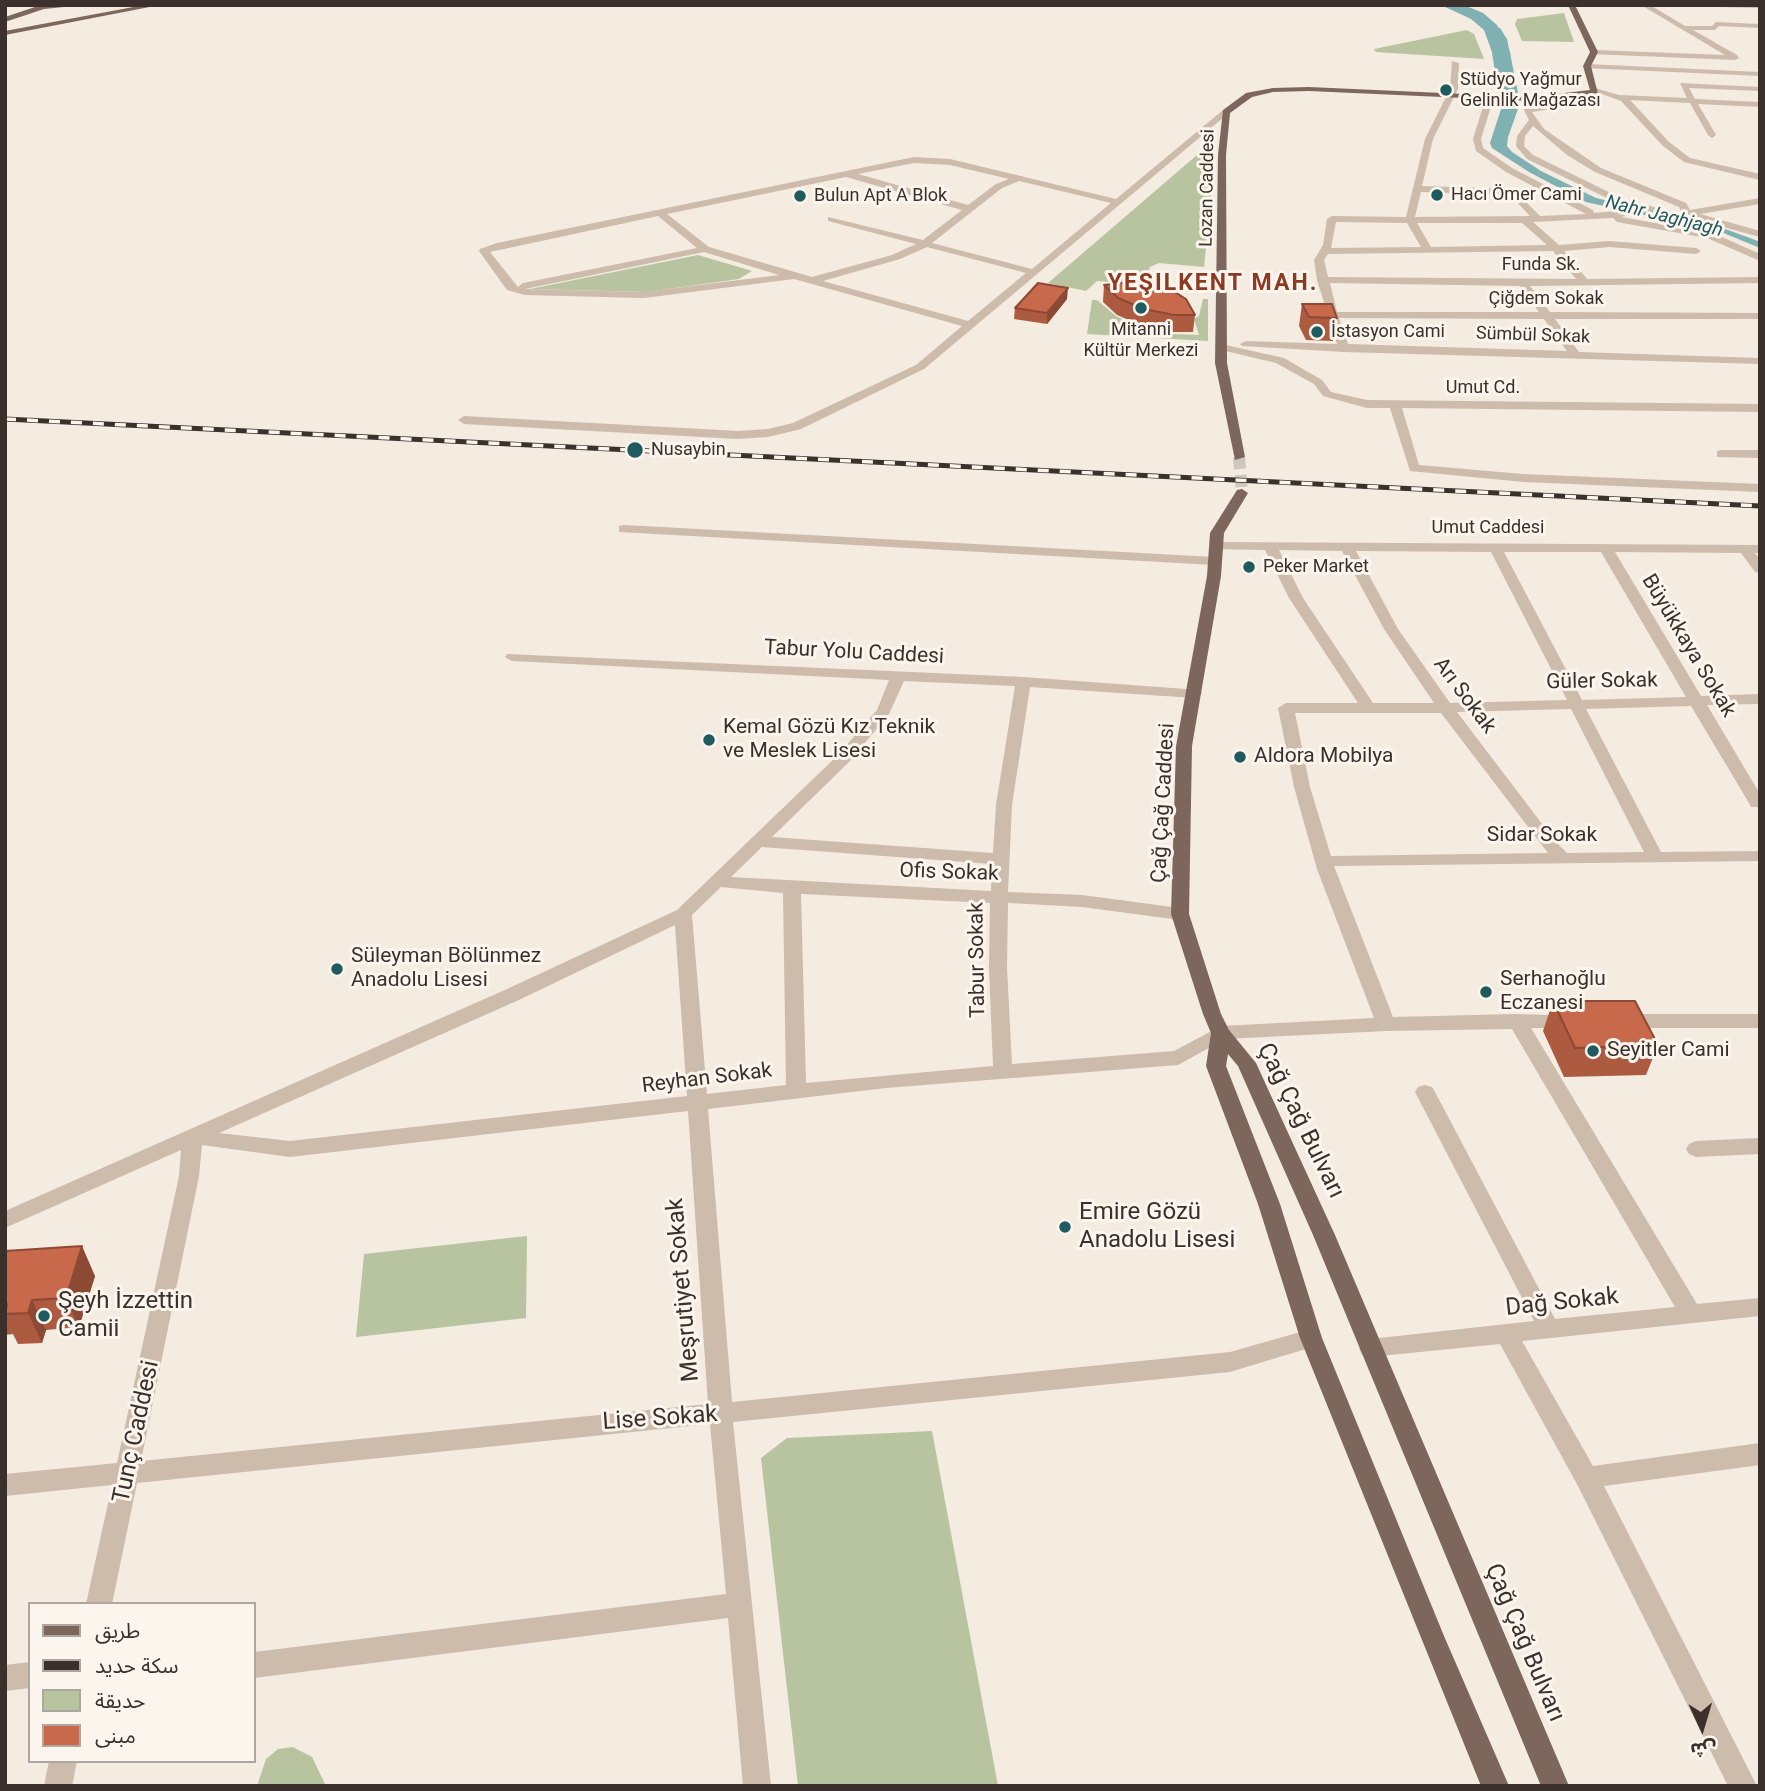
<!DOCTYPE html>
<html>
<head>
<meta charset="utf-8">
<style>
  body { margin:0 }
  #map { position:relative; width:1765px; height:1791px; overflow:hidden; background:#f4ebe1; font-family:Roboto,"Noto Sans Arabic",sans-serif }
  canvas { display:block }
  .frame { position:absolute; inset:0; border:7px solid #3b302b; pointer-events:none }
  .legend { position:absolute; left:28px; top:1602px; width:228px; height:161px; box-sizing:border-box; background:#fbf5ee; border:2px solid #aea6a0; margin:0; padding:9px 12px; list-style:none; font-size:21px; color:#3b302b }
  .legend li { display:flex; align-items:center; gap:14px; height:35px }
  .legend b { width:35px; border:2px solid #aea6a0 }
  .north { position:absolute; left:1667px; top:1693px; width:70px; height:70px; -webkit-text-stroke:5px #fbf5ee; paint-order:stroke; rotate:176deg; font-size:19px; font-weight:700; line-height:28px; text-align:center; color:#3b302b }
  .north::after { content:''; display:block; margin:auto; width:24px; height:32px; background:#3b302b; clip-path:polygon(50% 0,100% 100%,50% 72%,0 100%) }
</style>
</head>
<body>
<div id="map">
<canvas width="1765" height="1791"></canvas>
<div class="frame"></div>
<ul class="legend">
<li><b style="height:9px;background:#7d675c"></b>طريق</li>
<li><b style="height:9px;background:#3b302b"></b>سكة حديد</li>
<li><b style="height:19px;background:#b8c4a0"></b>حديقة</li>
<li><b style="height:19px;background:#c8694b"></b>مبنى</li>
</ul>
<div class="north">ش</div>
</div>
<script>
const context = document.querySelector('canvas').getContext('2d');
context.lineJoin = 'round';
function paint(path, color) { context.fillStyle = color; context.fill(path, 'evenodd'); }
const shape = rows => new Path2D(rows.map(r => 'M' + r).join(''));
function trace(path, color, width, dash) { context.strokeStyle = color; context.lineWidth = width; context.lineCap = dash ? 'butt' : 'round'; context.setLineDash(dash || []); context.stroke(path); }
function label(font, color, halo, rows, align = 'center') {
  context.font = font + ' Roboto,sans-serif'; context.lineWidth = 6; context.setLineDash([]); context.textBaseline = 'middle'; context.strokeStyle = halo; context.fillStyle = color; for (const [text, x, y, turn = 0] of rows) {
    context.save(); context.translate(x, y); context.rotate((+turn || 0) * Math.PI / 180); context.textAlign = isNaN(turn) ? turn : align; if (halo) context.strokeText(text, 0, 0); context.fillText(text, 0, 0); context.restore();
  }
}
const green = shape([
  [1564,13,1574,42,1522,41,1515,24,1517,19],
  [1467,30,1474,34,1484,59,1376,52,1374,49],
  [1197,155,1215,157,1204,267,1159,263,1150,267,1144,284,1097,281,1086,291,1048,283],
  [698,255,752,271,739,279,647,292,530,289],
  [1203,299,1208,299,1208,341,1087,334,1092,300,1097,300,1116,316,1137,327,1171,334,1199,335,1194,319,1199,316],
  [527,1236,526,1318,356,1337,364,1254],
  [932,1431,998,1786,798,1786,761,1458,787,1438],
  [293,1747,312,1757,326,1786,257,1786,266,1759,278,1749]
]);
const water = shape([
  [1486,24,1500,28,1507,39,1518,93,1518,109,1508,137,1507,146,1512,152,1541,171,1596,198,1717,226,1758,241,1760,248,1721,232,1586,202,1529,172,1492,148,1490,143,1503,103]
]);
const river = shape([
  [1441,5,1464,5,1483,13,1497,25,1510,52,1513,72,1510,76,1498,76,1495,72,1492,52,1484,30,1471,19,1441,5]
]);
const majorTunnel = shape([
  [1239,457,1242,493]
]);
const minor = shape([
  [1641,5,1650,5,1685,26,1712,26,1716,22,1760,24,1760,28,1719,26,1715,30,1693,30,1737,55,1739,58,1735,60,1591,54,1594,50,1725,55,1641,5],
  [1717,5,1760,5,1760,8,1720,7,1717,5],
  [1452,61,1459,63,1458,89,1433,139,1422,186,1513,189,1540,216,1586,214,1506,172,1476,151,1473,139,1486,97,1490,95,1494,97,1481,139,1483,148,1512,168,1593,210,1594,213,1639,209,1613,201,1527,159,1516,146,1517,136,1529,120,1523,108,1553,104,1573,94,1576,98,1558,108,1532,112,1544,129,1601,168,1686,203,1690,210,1760,198,1760,204,1700,214,1760,231,1760,237,1683,216,1679,207,1595,172,1567,155,1533,126,1525,136,1524,146,1533,155,1619,197,1661,209,1621,217,1713,233,1760,254,1760,261,1707,238,1617,222,1613,218,1533,222,1559,245,1609,241,1696,248,1701,251,1696,254,1609,247,1564,251,1587,279,1760,277,1760,283,1530,286,1550,312,1760,313,1760,319,1555,319,1579,352,1760,358,1760,364,1344,352,1242,346,1240,344,1246,341,1337,344,1317,280,1314,260,1323,245,1327,219,1332,216,1406,217,1425,139,1450,89,1452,61],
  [1421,192,1510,195,1530,216,1415,217,1421,192],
  [1336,222,1407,223,1421,247,1331,248,1336,222],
  [1417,223,1522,223,1547,245,1431,247,1417,223],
  [1553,251,1576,279,1328,277,1324,260,1328,254,1553,251],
  [1330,283,1520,286,1539,312,1337,312,1330,283],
  [1339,318,1544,319,1567,351,1348,344,1339,318],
  [1587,64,1760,72,1760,76,1584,68,1587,64],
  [1680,83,1760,87,1760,91,1689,88,1695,99,1760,102,1760,107,1698,104,1716,135,1712,138,1708,135,1690,103,1630,100,1669,142,1690,158,1760,174,1760,180,1684,162,1663,146,1621,101,1591,90,1595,88,1619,95,1687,98,1680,83],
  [1223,110,1230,112,924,369,801,429,768,437,738,439,464,424,458,420,464,416,738,431,768,429,793,423,916,365,962,326,794,279,644,298,525,295,507,290,479,251,480,249,497,243,914,157,950,159,1116,199,1223,110],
  [914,163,950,165,1009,179,996,184,968,205,858,174,914,163],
  [846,177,962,210,923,240,828,217,828,221,916,244,892,255,812,277,709,247,667,214,846,177],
  [1019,181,1111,203,1032,269,932,243,1002,188,1019,181],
  [658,216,697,248,523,283,518,287,490,252,658,216],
  [927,247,1026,273,968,321,823,281,900,259,927,247],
  [704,252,779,275,644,292,525,289,704,252],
  [1221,344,1284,358,1322,380,1331,392,1367,400,1760,404,1760,412,1402,408,1419,465,1523,474,1760,484,1760,492,1523,482,1410,471,1390,408,1367,408,1323,396,1314,384,1276,363,1217,349,1217,345,1221,344],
  [1721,450,1760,450,1760,458,1717,457,1717,451,1721,450],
  [624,525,1215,557,1222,561,1215,565,619,532,619,526,624,525],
  [1216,542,1760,545,1760,553,1755,553,1760,559,1760,573,1755,572,1741,553,1615,552,1701,696,1760,694,1760,704,1707,705,1760,794,1760,807,1751,807,1749,803,1691,706,1586,709,1661,852,1760,851,1760,861,1334,866,1393,1017,1517,1014,1575,1016,1577,1021,1575,1026,1568,1028,1531,1028,1697,1304,1760,1298,1760,1316,1522,1341,1593,1466,1760,1443,1760,1465,1604,1486,1757,1786,1728,1786,1578,1486,1500,1344,1370,1357,1362,1355,1359,1348,1362,1341,1370,1339,1534,1321,1415,1092,1418,1087,1425,1085,1432,1087,1435,1092,1555,1319,1675,1307,1512,1029,1386,1031,1225,1039,1178,1065,886,1088,708,1109,732,1402,1230,1352,1311,1329,1319,1331,1322,1338,1319,1345,1230,1372,733,1422,771,1786,743,1786,728,1618,254,1678,254,1652,726,1594,710,1424,137,1483,112,1604,86,1604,112,1485,5,1496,5,1474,117,1463,179,1176,181,1150,5,1228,5,1211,507,989,677,910,837,756,877,710,889,680,512,661,505,657,507,654,1023,677,1199,690,1202,693,1194,698,1030,687,1012,805,1008,892,1082,895,1180,908,1189,914,1180,920,1082,907,1008,903,1007,968,1012,1064,1174,1051,1221,1026,1374,1018,1317,869,1294,787,1278,708,1286,703,1358,703,1289,598,1265,550,1211,549,1211,543,1216,542],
  [1279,550,1342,551,1384,629,1434,703,1373,703,1303,598,1279,550],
  [1356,551,1491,552,1567,700,1450,703,1398,629,1356,551],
  [1504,552,1601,552,1686,697,1582,700,1504,552],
  [904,681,1015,686,996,805,993,853,772,837,849,762,889,714,904,681],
  [1571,709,1644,852,1567,853,1555,841,1457,712,1571,709],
  [1295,713,1441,713,1548,853,1331,856,1310,787,1295,713],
  [762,847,992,864,991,891,731,877,762,847],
  [721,887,783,893,786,1085,707,1094,692,915,721,887],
  [801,894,990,903,989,968,993,1066,806,1083,801,894],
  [675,925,687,1096,290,1141,219,1133,521,999,675,925],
  [688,1111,708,1404,141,1461,199,1176,202,1145,290,1157,688,1111],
  [1624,1014,1760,1014,1760,1028,1624,1028,1617,1026,1615,1021,1617,1016,1624,1014],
  [1760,1138,1760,1154,1696,1157,1689,1154,1686,1149,1689,1144,1696,1141,1760,1138],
  [30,1662,30,1688,5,1691,5,1665,30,1662],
  [49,1761,77,1761,72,1786,44,1786,49,1761]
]);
const major = shape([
  [41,5,84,5,44,9,5,22,5,17,41,5],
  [144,5,160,5,5,35,5,31,144,5],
  [1568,5,1575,5,1598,52,1591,66,1598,94,1531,101,1309,91,1273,92,1252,97,1230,113,1226,155,1227,363,1245,457,1235,460,1215,363,1218,155,1223,110,1246,93,1273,88,1309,87,1531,97,1590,90,1583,66,1590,52,1568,5],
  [1242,489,1248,493,1224,533,1221,576,1192,746,1189,914,1221,1014,1229,1030,1256,1063,1335,1235,1569,1786,1541,1786,1313,1235,1238,1066,1228,1054,1226,1066,1280,1204,1322,1338,1444,1636,1509,1786,1481,1786,1300,1338,1258,1204,1206,1066,1211,1033,1203,1014,1171,914,1176,746,1207,576,1210,533,1237,490,1242,489]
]);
const rail = shape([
  [5,419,1760,506]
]);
const wall = shape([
  [1104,285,1195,315,1193,332,1172,332,1143,326,1117,315,1103,302],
  [1067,299,1047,324,1014,319,1015,308],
  [1302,304,1337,318,1333,341,1306,340,1299,326],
  [1553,1001,1658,1045,1646,1075,1564,1077,1543,1031],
  [5,1251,95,1276,79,1327,46,1330,42,1343,18,1344,13,1334,5,1335]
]);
const shadedWall = shape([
  [1068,288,1067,299,1047,324,1047,313],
  [82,1246,95,1276,79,1327,66,1298],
  [32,1300,46,1330,42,1343,28,1313]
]);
const building = shape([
  [1154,279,1186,299,1195,315,1174,315,1144,309,1118,298,1104,285,1154,279],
  [1038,283,1068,288,1047,313,1015,308,1038,283],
  [1302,304,1332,304,1337,318,1309,317,1302,304],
  [1553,1001,1635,1001,1658,1045,1575,1048,1553,1001],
  [82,1246,66,1298,32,1300,28,1313,5,1314,7,1304,5,1304,5,1251,82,1246]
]);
const markers = [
  [1446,90,7,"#1f5a5e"],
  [1437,195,7,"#1f5a5e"],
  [800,196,7,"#1f5a5e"],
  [1141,308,7,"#1f5a5e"],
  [1317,332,7,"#1f5a5e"],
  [635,450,9,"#1f5a5e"],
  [1249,567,7,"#1f5a5e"],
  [709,740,7,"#1f5a5e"],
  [1240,757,7,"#1f5a5e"],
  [337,969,7,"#1f5a5e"],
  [1486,992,7,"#1f5a5e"],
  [1593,1051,7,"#1f5a5e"],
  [1065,1227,7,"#1f5a5e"],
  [44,1316,7,"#1f5a5e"]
];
const farPoinames = [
  ["Stüdyo Yağmur",1460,80],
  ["Gelinlik Mağazası",1460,101],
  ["Hacı Ömer Cami",1451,195],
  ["Bulun Apt A Blok",814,196],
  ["Mitanni",1141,330,"center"],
  ["Kültür Merkezi",1141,351,"center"],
  ["İstasyon Cami",1331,332],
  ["Nusaybin",651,450],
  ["Peker Market",1263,567]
];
const farStreetnames = [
  ["Lozan Caddesi",1208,188,-89],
  ["Funda Sk.",1541,265],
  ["Çiğdem Sokak",1546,299],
  ["Sümbül Sokak",1533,336,2],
  ["Umut Cd.",1483,388],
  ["Umut Caddesi",1488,528]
];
const farWaternames = [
  ["Nahr Jaghjagh",1664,217,14]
];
const streetNames = [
  ["Büyükkaya Sokak",1688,646,59],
  ["Tabur Yolu Caddesi",854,653,3],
  ["Güler Sokak",1602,682,-1],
  ["Arı Sokak",1464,696,53],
  ["Çağ Çağ Caddesi",1164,803,-87],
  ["Sidar Sokak",1542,836],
  ["Ofis Sokak",949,873,2],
  ["Tabur Sokak",978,960,-91],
  ["Reyhan Sokak",707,1079,-7]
];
const poiNames = [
  ["Kemal Gözü Kız Teknik",723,728],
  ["ve Meslek Lisesi",723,752],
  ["Aldora Mobilya",1254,757],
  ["Süleyman Bölünmez",351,957],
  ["Anadolu Lisesi",351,981],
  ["Serhanoğlu",1500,980],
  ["Eczanesi",1500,1004],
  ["Seyitler Cami",1607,1051]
];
const farDistrictnames = [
  ["YEŞILKENT MAH.",1213,284]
];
const nearStreetnames = [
  ["Çağ Çağ Bulvarı",1300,1121,64],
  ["Meşrutiyet Sokak",684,1290,-95],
  ["Dağ Sokak",1562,1303,-6],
  ["Lise Sokak",660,1419,-4],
  ["Tunç Caddesi",137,1432,-78],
  ["Çağ Çağ Bulvarı",1524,1643,67]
];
const nearPoinames = [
  ["Emire Gözü",1079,1213],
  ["Anadolu Lisesi",1079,1241],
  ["Şeyh İzzettin",58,1302],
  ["Camii",58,1330]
];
paint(green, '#b8c4a0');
paint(water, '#7fb0b2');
paint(river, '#7fb0b2');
trace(majorTunnel, '#cfc6bd', 12, [12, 6]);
paint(minor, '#cdbbac');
paint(major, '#7d675c');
trace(rail, '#3b302b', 5);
trace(rail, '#fbf5ee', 3.5, [11]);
paint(wall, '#ac5a40');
paint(shadedWall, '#8c4a34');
paint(building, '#c8694b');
trace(building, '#8c4a34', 2);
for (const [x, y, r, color] of markers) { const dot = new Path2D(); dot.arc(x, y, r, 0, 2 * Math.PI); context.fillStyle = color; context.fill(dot); trace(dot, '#fbf5ee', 2.5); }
label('18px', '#3b302b', '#fbf5ee', farPoinames, 'left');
label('18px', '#3b302b', '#fbf5ee', farStreetnames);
label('italic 19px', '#1f5a5e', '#fbf5ee', farWaternames);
label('21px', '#3b302b', '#fbf5ee', streetNames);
label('21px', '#3b302b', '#fbf5ee', poiNames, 'left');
context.letterSpacing = '2px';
label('bold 23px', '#8c3b22', '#fbf5ee', farDistrictnames);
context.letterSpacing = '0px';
label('24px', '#3b302b', '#fbf5ee', nearStreetnames);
label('24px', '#3b302b', '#fbf5ee', nearPoinames, 'left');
</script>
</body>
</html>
